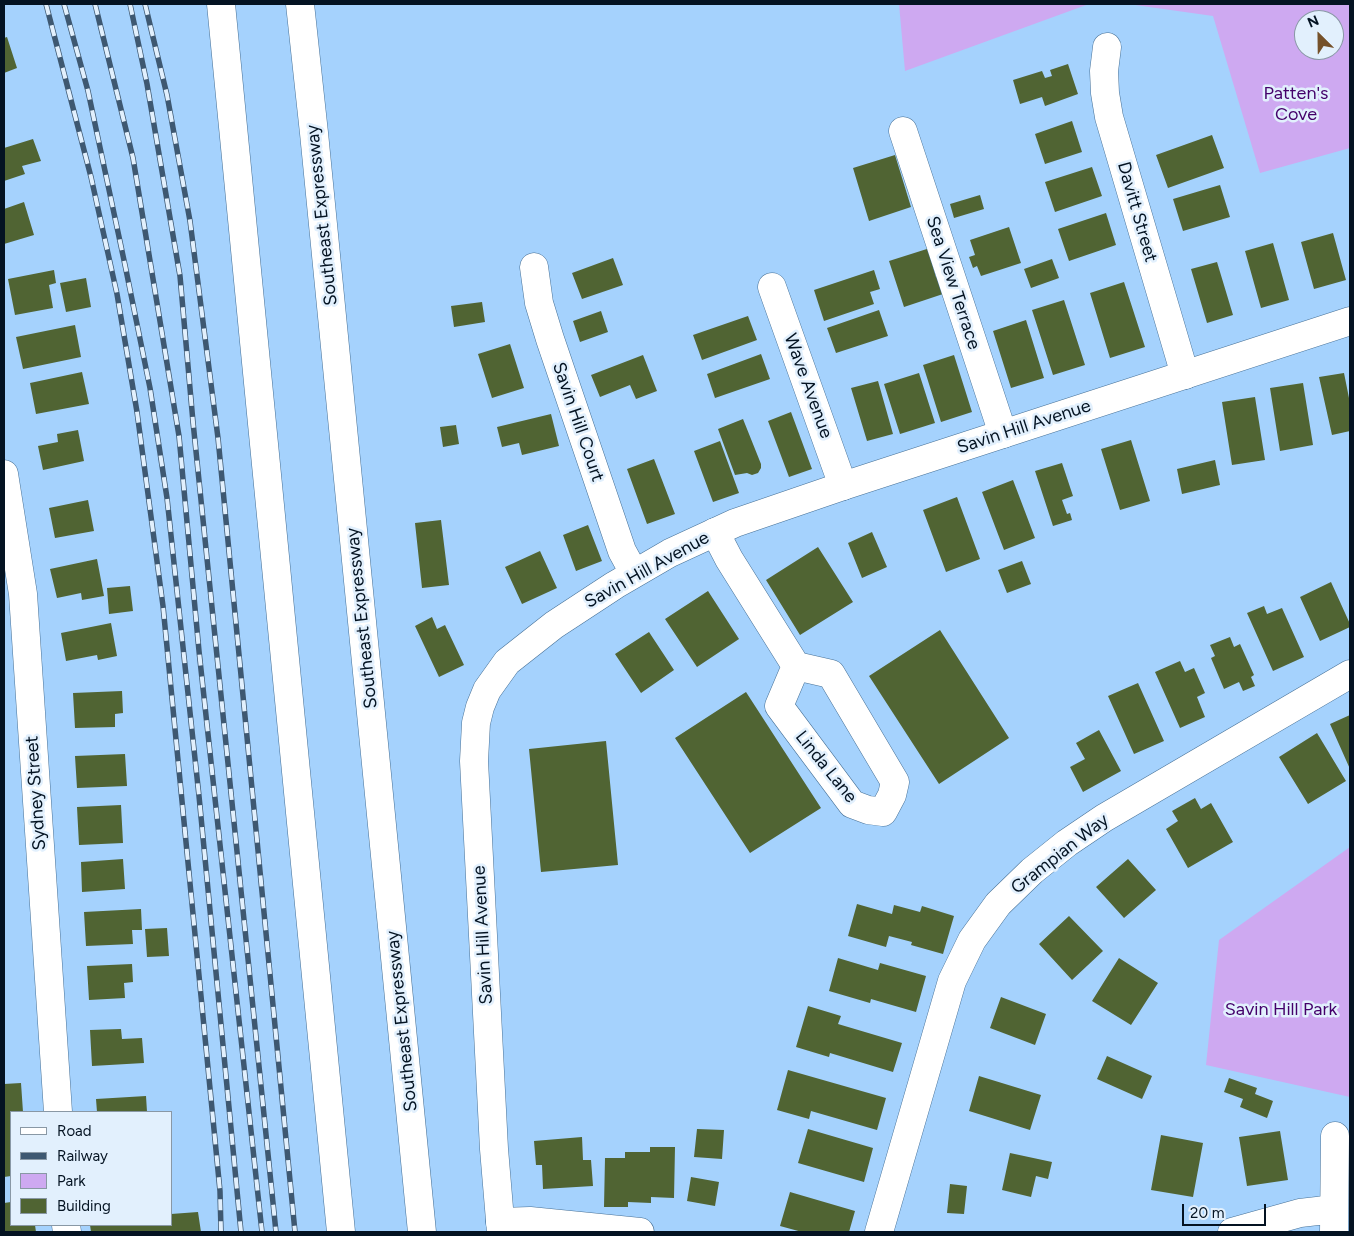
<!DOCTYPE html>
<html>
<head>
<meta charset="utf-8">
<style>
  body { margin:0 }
  #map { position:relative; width:1354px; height:1236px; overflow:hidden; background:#a5d2fd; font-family:Figtree,sans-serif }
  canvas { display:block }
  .frame { position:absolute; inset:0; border:5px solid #041322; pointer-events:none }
  .legend { position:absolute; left:10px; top:1111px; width:162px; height:115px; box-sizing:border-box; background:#e2f0fd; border:1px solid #8998a5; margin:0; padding:6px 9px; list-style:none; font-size:15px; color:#041322 }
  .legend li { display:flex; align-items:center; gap:10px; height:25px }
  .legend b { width:25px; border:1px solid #8998a5 }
  .north { position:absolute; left:1294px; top:10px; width:50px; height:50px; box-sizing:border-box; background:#e2f0fd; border:1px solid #8998a5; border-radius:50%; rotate:337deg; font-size:14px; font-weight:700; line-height:20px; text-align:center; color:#041322 }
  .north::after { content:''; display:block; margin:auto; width:18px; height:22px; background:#75512a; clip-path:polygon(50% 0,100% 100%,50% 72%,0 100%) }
  .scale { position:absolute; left:1182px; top:1204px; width:84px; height:22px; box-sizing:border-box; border:2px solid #041322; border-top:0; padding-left:6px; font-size:15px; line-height:18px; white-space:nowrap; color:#041322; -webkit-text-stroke:4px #e2f0fd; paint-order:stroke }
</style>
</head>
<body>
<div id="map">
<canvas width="1354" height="1236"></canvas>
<div class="frame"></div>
<ul class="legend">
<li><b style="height:6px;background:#fff"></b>Road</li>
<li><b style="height:6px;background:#3e5871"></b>Railway</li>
<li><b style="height:14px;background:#cea9f1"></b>Park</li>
<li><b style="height:14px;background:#506433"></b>Building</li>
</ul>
<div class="north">N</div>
<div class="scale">20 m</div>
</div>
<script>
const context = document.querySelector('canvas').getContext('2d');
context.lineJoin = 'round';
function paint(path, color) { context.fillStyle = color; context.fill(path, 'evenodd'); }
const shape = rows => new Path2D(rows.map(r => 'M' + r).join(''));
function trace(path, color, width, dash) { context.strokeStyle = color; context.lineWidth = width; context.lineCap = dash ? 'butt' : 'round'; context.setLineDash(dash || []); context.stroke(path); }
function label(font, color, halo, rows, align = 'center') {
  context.font = font + ' Figtree,sans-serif'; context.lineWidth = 5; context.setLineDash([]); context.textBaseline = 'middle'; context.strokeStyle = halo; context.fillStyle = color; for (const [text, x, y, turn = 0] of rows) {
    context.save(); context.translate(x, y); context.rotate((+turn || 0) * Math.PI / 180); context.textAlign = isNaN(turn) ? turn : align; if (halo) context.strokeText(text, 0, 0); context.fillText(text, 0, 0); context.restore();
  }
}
const green = shape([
  [899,4,1089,4,905,71],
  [1128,4,1350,4,1350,148,1260,173,1213,16],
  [1304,20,1334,20,1334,50,1304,50],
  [1350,847,1350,1097,1206,1065,1219,940]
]);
const building = shape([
  [7,37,17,68,4,73,4,38],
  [1068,64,1078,94,1045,106,1042,97,1020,104,1013,80,1042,71,1045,78,1052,76,1050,70],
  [1072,121,1082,152,1045,164,1035,134],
  [1212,135,1224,168,1168,188,1156,155],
  [33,139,41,161,22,166,25,174,4,181,4,148],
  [895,155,911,207,869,221,853,168],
  [1092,167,1102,196,1055,212,1045,182],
  [1220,185,1230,217,1183,231,1173,199],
  [980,195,984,209,954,218,950,204],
  [24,202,34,235,4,244,4,209],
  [1106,213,1116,245,1069,261,1058,229],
  [1009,227,1021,263,981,276,977,266,973,268,969,257,975,255,970,240],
  [1333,233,1346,280,1314,289,1301,242],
  [1273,243,1289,300,1261,308,1245,251],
  [930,248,935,262,932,263,936,277,941,276,946,293,904,307,889,261],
  [613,258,623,285,582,299,572,273],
  [1052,259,1059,278,1031,288,1024,269],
  [1217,262,1233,315,1207,323,1191,269],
  [54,270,56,283,49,285,53,308,15,315,8,279],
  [874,270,880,289,870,292,874,304,824,321,814,290],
  [86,278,91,307,66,312,60,283],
  [1124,282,1145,347,1110,358,1090,293],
  [1064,300,1085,365,1053,375,1032,310],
  [482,302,485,322,454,327,451,306],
  [879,310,888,336,836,353,827,328],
  [601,311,608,332,580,342,573,321],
  [748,316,757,340,702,360,693,335],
  [1026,320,1044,378,1011,388,993,331],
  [75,325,81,357,23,369,16,337],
  [510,344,524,388,492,398,478,354],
  [761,354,770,379,715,398,707,374],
  [643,355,657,391,636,399,630,385,600,397,591,375],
  [954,355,972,412,941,422,923,365],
  [82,372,89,404,36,414,30,383],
  [919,373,935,423,900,434,884,384],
  [1344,373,1350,403,1350,431,1332,435,1319,377],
  [878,381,893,434,867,441,851,388],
  [1303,383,1313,445,1280,451,1270,388],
  [1255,397,1265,460,1232,465,1222,402],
  [791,412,812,469,789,477,768,421],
  [551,414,559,446,522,455,519,443,502,447,497,427],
  [743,419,761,464,761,468,758,473,752,475,747,473,735,475,718,429],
  [456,425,459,444,443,447,440,427],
  [78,430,84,461,43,470,38,446,58,442,57,434],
  [1131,440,1150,501,1120,510,1101,449],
  [720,441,739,493,713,502,694,451],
  [654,459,675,514,647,524,627,469],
  [1215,460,1220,485,1182,494,1177,469],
  [1062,463,1073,496,1062,500,1067,514,1070,513,1072,520,1053,526,1035,471],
  [1013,480,1035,538,1004,550,982,492],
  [957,497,980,559,946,572,923,510],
  [88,500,94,531,55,538,49,508],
  [441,520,449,585,422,588,415,523],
  [588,525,602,561,576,571,563,535],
  [872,532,887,567,862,578,848,543],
  [818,547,853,602,800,635,766,580],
  [540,551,557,588,522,604,505,567],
  [97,559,104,596,82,600,81,593,57,598,50,569],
  [1022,561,1031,584,1007,593,998,570],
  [1331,582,1350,624,1350,627,1320,641,1300,597],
  [130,586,133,611,109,614,107,588],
  [708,591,739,639,697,667,665,619],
  [1264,606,1267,614,1282,608,1304,657,1273,671,1247,613],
  [432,617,437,629,445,625,464,665,439,677,415,626],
  [111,623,117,656,98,660,97,655,66,661,61,633],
  [940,630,1009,738,939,784,869,676],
  [649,632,674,670,641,693,615,654],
  [1230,637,1234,647,1240,644,1254,675,1251,677,1255,686,1243,691,1239,682,1224,689,1211,658,1215,656,1210,645],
  [1180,661,1185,672,1194,668,1205,693,1197,697,1205,717,1180,728,1155,672],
  [1138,683,1164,741,1134,754,1108,696],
  [122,691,123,713,115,714,115,727,75,728,73,693],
  [746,692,821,808,750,853,675,738],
  [1350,715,1350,769,1330,724],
  [1099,730,1121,771,1083,792,1070,767,1085,759,1076,743],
  [1317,733,1346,781,1308,804,1279,757],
  [606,741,618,865,541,872,529,749],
  [125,754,127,786,77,788,75,756],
  [1195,798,1201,809,1211,803,1233,842,1188,868,1166,829,1178,821,1172,811],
  [121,805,123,843,79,845,77,807],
  [123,859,125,889,82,892,81,862],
  [1128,859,1156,890,1124,918,1096,887],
  [857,904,892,914,894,905,920,912,922,906,954,916,943,954,911,945,912,942,889,936,886,947,848,936],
  [141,909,142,930,132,930,133,944,86,946,84,912],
  [1069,916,1103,951,1072,980,1039,944],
  [167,928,169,956,147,957,145,929],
  [838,958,878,970,880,963,926,976,916,1012,871,999,870,1003,829,991],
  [1119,958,1158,983,1131,1025,1092,1001],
  [132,964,133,982,124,983,125,998,89,1000,87,966],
  [1001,997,1046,1014,1035,1045,990,1028],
  [808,1006,841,1016,838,1024,902,1043,893,1072,830,1053,829,1057,796,1047],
  [121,1029,122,1039,142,1038,144,1063,92,1066,90,1030],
  [1107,1056,1152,1076,1142,1099,1097,1079],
  [788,1070,886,1098,877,1130,811,1111,809,1119,777,1110],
  [979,1076,1041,1095,1030,1130,969,1111],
  [1229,1078,1257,1088,1255,1094,1273,1101,1267,1118,1240,1107,1243,1099,1224,1092],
  [21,1083,23,1112,11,1112,11,1176,4,1177,4,1084],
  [146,1096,147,1112,97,1112,96,1099],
  [697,1129,724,1130,722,1159,694,1157],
  [808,1129,873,1148,864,1182,798,1163],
  [1280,1131,1288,1180,1247,1186,1239,1137],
  [1161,1135,1203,1143,1193,1197,1151,1190],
  [582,1137,583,1160,591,1160,593,1186,543,1189,542,1165,536,1165,534,1141],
  [650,1147,675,1147,674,1198,651,1197,651,1203,628,1202,628,1207,604,1207,605,1158,625,1158,625,1152,650,1152],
  [1010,1153,1052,1162,1048,1179,1036,1176,1031,1197,1002,1190],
  [691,1177,719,1182,715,1206,687,1201],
  [950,1184,967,1186,964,1214,947,1213],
  [790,1192,855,1211,849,1232,802,1232,780,1226],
  [11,1202,11,1225,35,1225,36,1232,4,1232,4,1203],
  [198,1212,201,1232,91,1232,90,1225,171,1225,171,1214]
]);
const street = shape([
  [1107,47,1104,71,1105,93,1109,117,1185,375],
  [903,131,1003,434],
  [534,267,539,303,550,339,622,551,634,573],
  [772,287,843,486],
  [4,474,23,594,58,1112],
  [715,532,729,559,796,666,831,674,895,782,892,795,883,812,868,810,852,804,779,706,796,666],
  [500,1222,530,1221,640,1232],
  [66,1225,67,1232],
  [879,1232,952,981,972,940,998,904,1032,871,1067,843,1104,818,1350,674],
  [1232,1232,1300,1213,1326,1210,1333,1210],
  [1334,1232,1335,1136]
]);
const secondary = shape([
  [501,1232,494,1149,474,761,476,723,480,707,487,690,507,662,554,625,615,585,670,553,735,523,843,486,1350,321]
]);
const highway = shape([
  [221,4,341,1232],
  [300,4,314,133,422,1232]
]);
const rail = shape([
  [46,4,91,177,117,294,137,412,163,606,220,1191,221,1232],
  [64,4,88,91,125,265,150,388,167,498,199,796,241,1232],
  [95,4,133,158,179,436,199,651,262,1232],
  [130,4,147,84,180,276,193,422,276,1232],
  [145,4,167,95,190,221,218,438,295,1232]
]);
const parkNames = [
  ["Patten's",1296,94],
  ["Cove",1296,115],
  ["Savin Hill Park",1281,1010]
];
const streetNames = [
  ["Davitt Street",1137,212,74],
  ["Southeast Expressway",322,215,-96],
  ["Sea View Terrace",953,283,72],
  ["Wave Avenue",808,386,70],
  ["Savin Hill Court",578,422,71],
  ["Savin Hill Avenue",1024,427,-18],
  ["Savin Hill Avenue",647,570,-29],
  ["Southeast Expressway",362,618,-96],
  ["Linda Lane",826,767,51],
  ["Sydney Street",36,793,-94],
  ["Grampian Way",1060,854,-38],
  ["Savin Hill Avenue",483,935,-93],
  ["Southeast Expressway",402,1021,-96]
];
paint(green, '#cea9f1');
paint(building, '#506433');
trace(street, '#477197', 29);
trace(secondary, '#477197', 29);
trace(highway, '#477197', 29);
trace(street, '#fff', 28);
trace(secondary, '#fff', 28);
trace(highway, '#fff', 28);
trace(rail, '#3e5871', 5.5);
trace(rail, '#e2f0fd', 4, [11]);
label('18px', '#44006a', '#e2f0fd', parkNames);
label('18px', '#041322', '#e2f0fd', streetNames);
</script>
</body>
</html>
